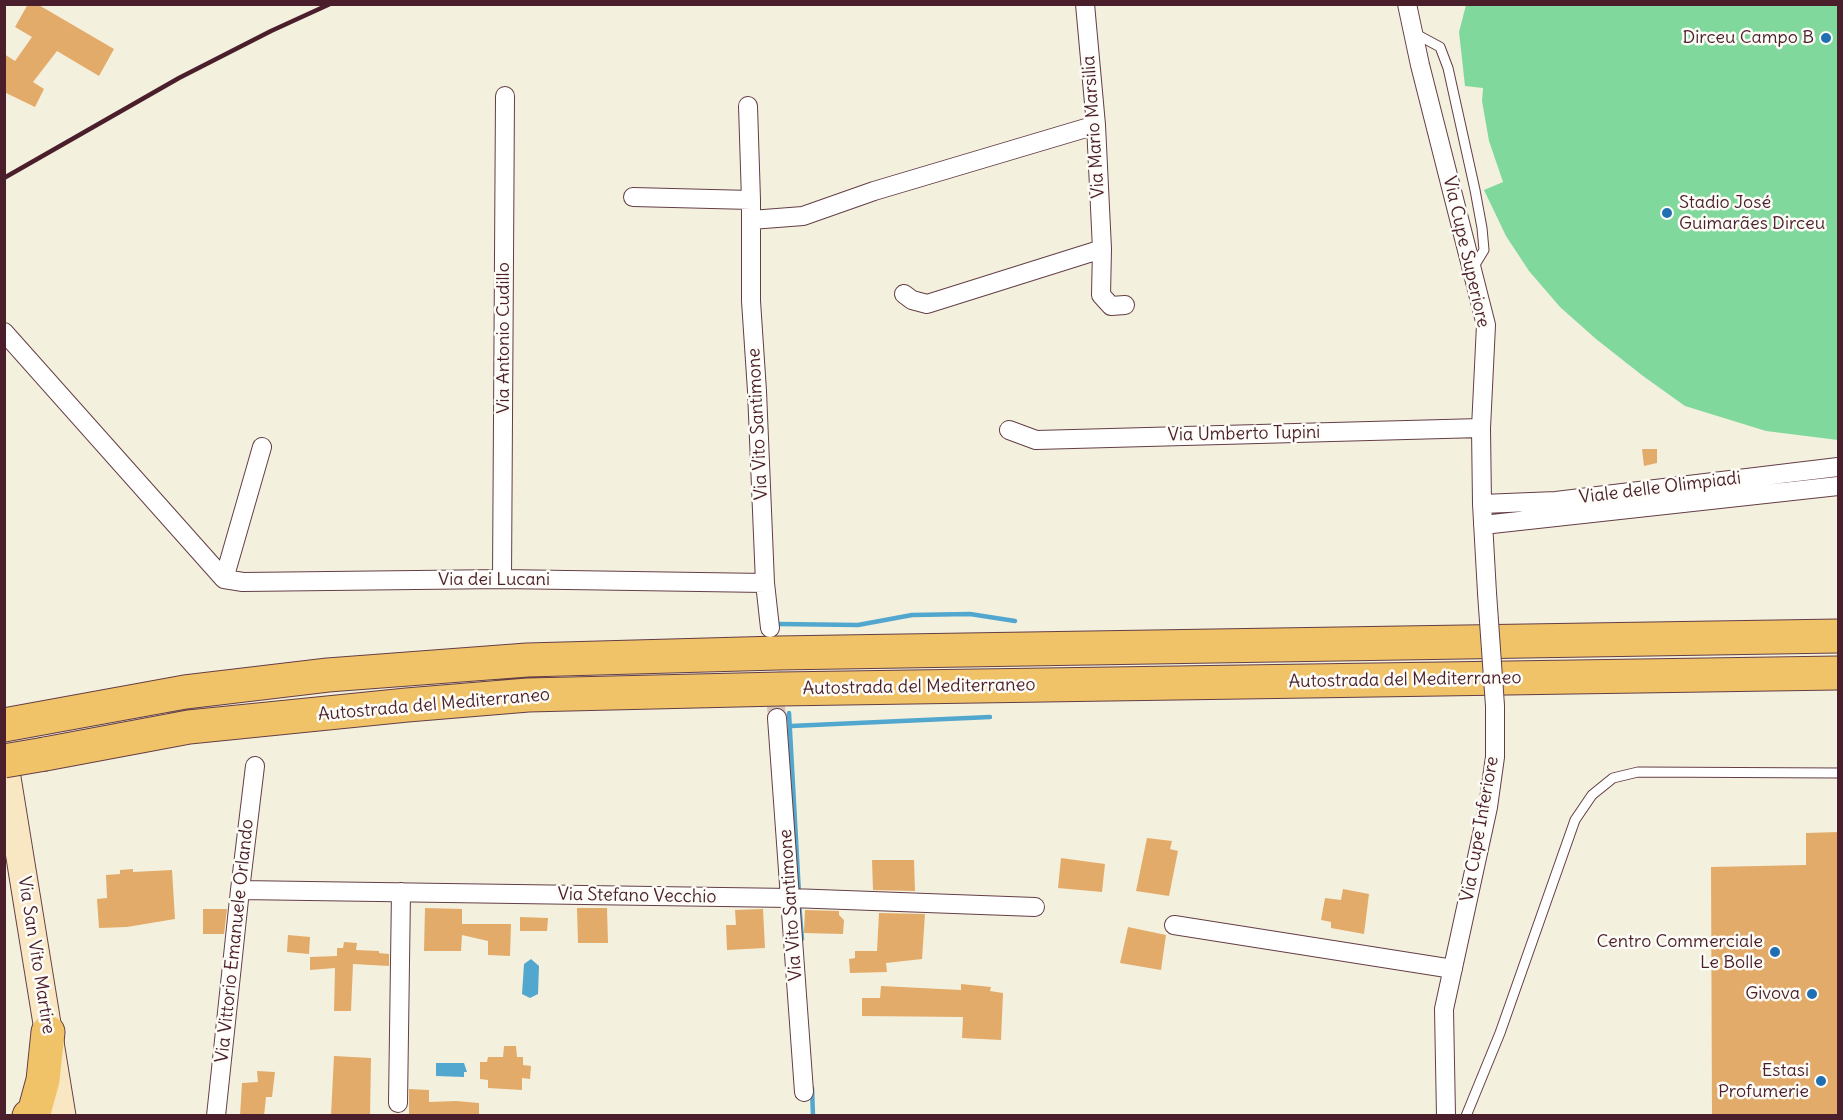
<!DOCTYPE html>
<html>
<head>
<meta charset="utf-8">
<style>
  body { margin:0 }
  #map { position:relative; width:1843px; height:1120px; overflow:hidden; background:#f4f0de; font-family:Delius,sans-serif }
  canvas { display:block }
  .frame { position:absolute; inset:0; border:6px solid #4a1f2b; pointer-events:none }
</style>
</head>
<body>
<div id="map">
<canvas width="1843" height="1120"></canvas>
<div class="frame"></div>
</div>
<script>
const context = document.querySelector('canvas').getContext('2d');
context.lineJoin = 'round';
function paint(path, color) { context.fillStyle = color; context.fill(path, 'evenodd'); }
const shape = rows => new Path2D(rows.map(r => 'M' + r).join(''));
function trace(path, color, width, dash) { context.strokeStyle = color; context.lineWidth = width; context.lineCap = dash ? 'butt' : 'round'; context.setLineDash(dash || []); context.stroke(path); }
function label(font, color, halo, rows, align = 'center') {
  context.font = font + ' Delius,sans-serif'; context.lineWidth = 5; context.setLineDash([]); context.textBaseline = 'middle'; context.strokeStyle = halo; context.fillStyle = color; for (const [text, x, y, turn = 0] of rows) {
    context.save(); context.translate(x, y); context.rotate((+turn || 0) * Math.PI / 180); context.textAlign = isNaN(turn) ? turn : align; if (halo) context.strokeText(text, 0, 0); context.fillText(text, 0, 0); context.restore();
  }
}
const green = shape([
  [1466,5,1838,5,1838,440,1766,431,1685,406,1643,376,1596,339,1560,307,1529,271,1506,236,1484,190,1503,182,1489,141,1482,101,1483,88,1465,86,1459,32]
]);
const water = shape([
  [531,959,539,966,538,994,530,998,522,994,524,964],
  [436,1063,464,1063,467,1072,464,1072,464,1077,436,1076]
]);
const stream = shape([
  [778,624,858,625,912,615,970,614,1015,621],
  [789,713,799,894],
  [791,726,990,717],
  [799,903,802,939],
  [812,1088,813,1116]
]);
const building = shape([
  [28,4,37,4,114,49,99,76,57,51,33,82,44,89,35,107,4,92,4,54,15,61,32,37,15,27],
  [1642,449,1657,449,1657,463,1644,466],
  [1839,832,1839,1116,1712,1116,1711,867,1806,865,1806,833],
  [1147,838,1172,841,1170,849,1178,851,1169,896,1136,891],
  [1061,858,1105,864,1102,892,1058,888],
  [872,860,914,860,915,891,873,890],
  [133,869,133,872,172,870,175,919,127,927,99,928,97,899,107,898,106,875,120,874,120,870],
  [1343,889,1369,894,1364,934,1331,928,1331,922,1321,920,1325,898,1341,900],
  [425,908,462,909,462,924,511,924,510,956,488,955,488,941,462,935,461,951,424,951],
  [577,908,607,908,608,943,578,943],
  [203,909,227,909,224,934,203,934],
  [763,909,765,948,727,950,726,925,736,925,735,910],
  [805,910,839,911,839,915,844,920,843,934,804,933],
  [879,913,925,914,922,959,886,963,887,972,850,973,849,959,855,958,855,951,877,951],
  [520,917,548,918,547,931,520,931],
  [1128,927,1166,935,1161,970,1120,963],
  [288,935,310,937,309,954,287,952],
  [344,942,357,943,356,950,379,951,379,953,389,954,389,966,353,964,351,1011,334,1011,335,968,310,970,310,957,337,956,337,948,343,948],
  [961,984,991,987,990,991,1003,993,1001,1040,962,1038,963,1017,862,1016,862,998,880,998,881,986,961,990],
  [504,1046,516,1046,517,1057,523,1057,523,1065,531,1066,530,1079,522,1078,522,1090,488,1088,488,1080,480,1079,480,1062,487,1062,488,1057,503,1057],
  [334,1056,371,1058,370,1116,331,1115],
  [257,1071,275,1072,272,1097,266,1097,264,1116,240,1116,242,1083,258,1082],
  [409,1089,429,1090,429,1102,456,1101,479,1103,479,1116,409,1116]
]);
const streetTunnel = shape([
  [771,645,777,718]
]);
const lane = shape([
  [1414,33,1440,47,1448,68,1475,190,1482,228,1484,250,1473,268],
  [1466,1116,1500,1033,1575,820,1592,795,1613,778,1638,772,1838,773]
]);
const street = shape([
  [1085,4,1096,125,1102,249,1101,295,1111,306,1125,305],
  [1407,4,1420,65,1486,325,1481,428,1482,504,1487,593],
  [748,106,751,200,751,301,757,391,765,583,770,628],
  [633,197,751,200],
  [751,220,803,216,874,191,1096,125],
  [904,294,912,300,927,304,1102,249],
  [4,332,224,579,243,582,502,579,765,583],
  [1009,430,1036,440,1481,428],
  [1482,504,1556,501,1838,467],
  [1483,525,1838,486],
  [224,579,262,447],
  [502,579,505,96],
  [777,718,804,1092],
  [240,890,791,898,1035,907],
  [1174,925,1453,969],
  [398,1103,401,892],
  [216,1116,240,890,255,766],
  [1446,1116,1444,1009,1488,807,1495,757,1495,706]
]);
const secondary = shape([
  [4,759,62,1116]
]);
const highway = shape([
  [4,725,185,692,328,675,527,660,778,653,1838,636],
  [45,754,189,727,407,705,528,695,780,689,1838,673],
  [29,1116,34,1113,43,1080,48,1032]
]);
const rail = shape([
  [4,178,179,78,271,31,330,4]
]);
const streetBridge = shape([
  [1487,593,1495,706]
]);
const highwayBridge = shape([
  [4,761,45,754]
]);
const markers = [
  [1826,38,6,"#1f6fb2"],
  [1667,213,6,"#1f6fb2"],
  [1775,952,6,"#1f6fb2"],
  [1812,994,6,"#1f6fb2"],
  [1821,1081,6,"#1f6fb2"]
];
const poiNames = [
  ["Dirceu Campo B",1814,38],
  ["Stadio José",1679,203,"left"],
  ["Guimarães Dirceu",1679,224,"left"],
  ["Centro Commerciale",1763,942],
  ["Le Bolle",1763,963],
  ["Givova",1800,994],
  ["Estasi",1809,1071],
  ["Profumerie",1809,1092]
];
const streetNames = [
  ["Via Mario Marsilia",1094,127,-94],
  ["Via Cupe Superiore",1466,252,77],
  ["Via Antonio Cudillo",504,338,-90],
  ["Via Vito Santimone",758,424,-93],
  ["Via Umberto Tupini",1244,434,-1],
  ["Viale delle Olimpiadi",1660,488,-7],
  ["Via dei Lucani",494,580],
  ["Autostrada del Mediterraneo",1405,680,-1],
  ["Autostrada del Mediterraneo",919,687,-1],
  ["Autostrada del Mediterraneo",434,705,-5],
  ["Via Cupe Inferiore",1480,829,-80],
  ["Via Stefano Vecchio",637,896,1],
  ["Via Vito Santimone",791,905,-94],
  ["Via Vittorio Emanuele Orlando",235,941,-84],
  ["Via San Vito Martire",36,955,81]
];
paint(green, '#81d89d');
paint(water, '#52a7ce');
trace(stream, '#52a7ce', 4.5);
paint(building, '#e3ab69');
trace(streetTunnel, '#d2c6ba', 18, [18, 9]);
trace(lane, '#643e46', 11);
trace(street, '#643e46', 20);
trace(secondary, '#643e46', 29);
trace(highway, '#643e46', 35);
trace(lane, '#fff', 9);
trace(street, '#fff', 18);
trace(secondary, '#f9e7c3', 27);
trace(highway, '#f1c369', 33);
trace(rail, '#4a1f2b', 4.5);
trace(streetBridge, '#643e46', 20, []);
trace(highwayBridge, '#643e46', 35, []);
trace(streetBridge, '#fff', 18);
trace(highwayBridge, '#f1c369', 33);
for (const [x, y, r, color] of markers) { const dot = new Path2D(); dot.arc(x, y, r, 0, 2 * Math.PI); context.fillStyle = color; context.fill(dot); trace(dot, '#fdfcf7', 2); }
label('18px', '#4a1f2b', '#fdfcf7', poiNames, 'right');
label('18px', '#4a1f2b', '#fdfcf7', streetNames);
</script>
</body>
</html>
